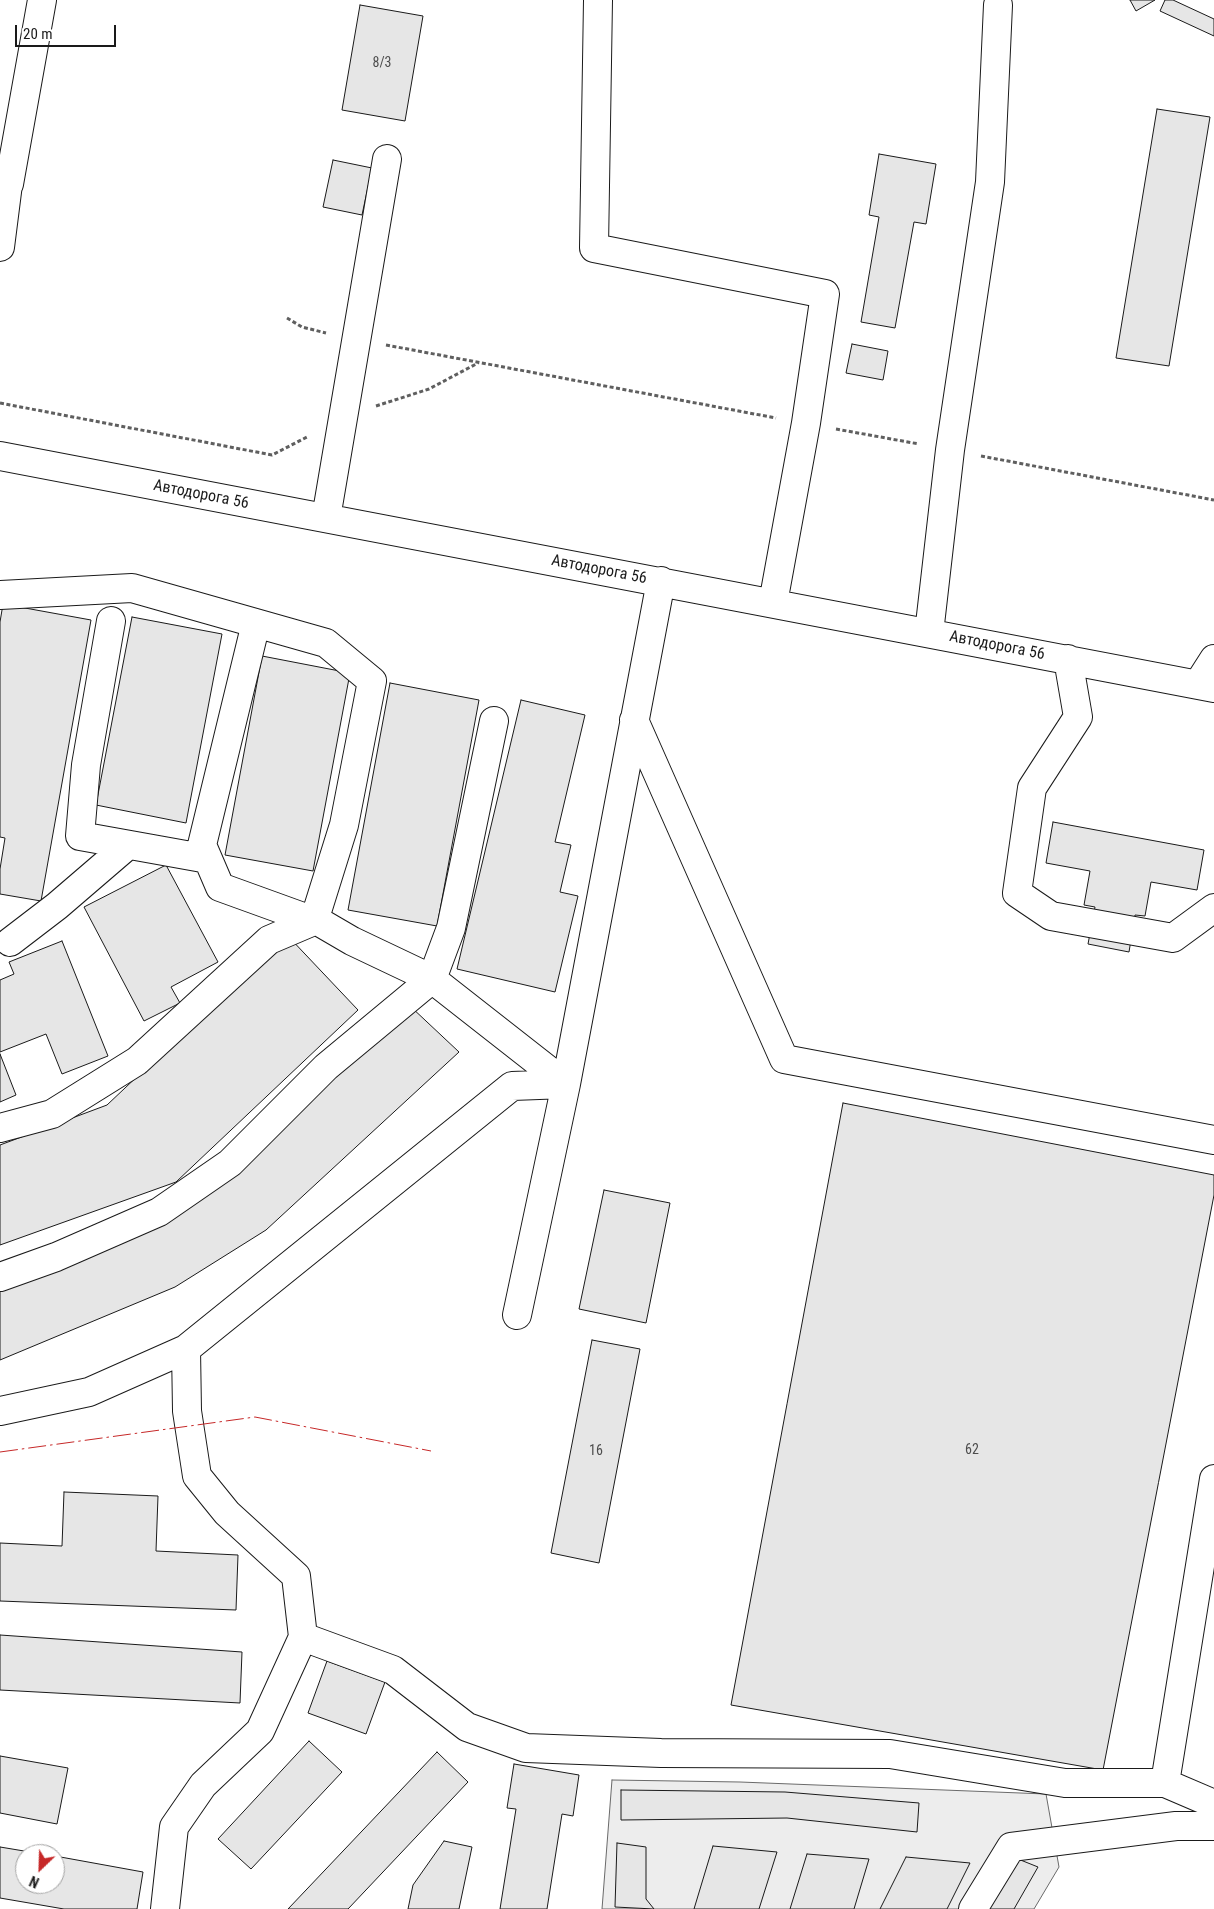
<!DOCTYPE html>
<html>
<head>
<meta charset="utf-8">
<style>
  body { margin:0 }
  #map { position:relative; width:1214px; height:1909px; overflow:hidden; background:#fff; font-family:"Roboto Condensed",sans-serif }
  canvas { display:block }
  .north { position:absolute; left:15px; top:1844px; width:50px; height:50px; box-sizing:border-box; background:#fff; border:1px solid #a3a3a3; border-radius:50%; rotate:204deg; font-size:14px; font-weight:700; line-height:20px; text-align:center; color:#1a1a1a }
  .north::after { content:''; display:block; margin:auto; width:18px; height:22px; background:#c62828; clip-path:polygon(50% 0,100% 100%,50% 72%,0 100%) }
  .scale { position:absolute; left:15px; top:25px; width:101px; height:22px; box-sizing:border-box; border:2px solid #1a1a1a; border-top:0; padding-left:6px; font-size:15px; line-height:18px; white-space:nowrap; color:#1a1a1a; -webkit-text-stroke:4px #fff; paint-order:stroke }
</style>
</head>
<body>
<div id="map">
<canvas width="1214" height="1909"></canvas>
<div class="north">N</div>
<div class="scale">20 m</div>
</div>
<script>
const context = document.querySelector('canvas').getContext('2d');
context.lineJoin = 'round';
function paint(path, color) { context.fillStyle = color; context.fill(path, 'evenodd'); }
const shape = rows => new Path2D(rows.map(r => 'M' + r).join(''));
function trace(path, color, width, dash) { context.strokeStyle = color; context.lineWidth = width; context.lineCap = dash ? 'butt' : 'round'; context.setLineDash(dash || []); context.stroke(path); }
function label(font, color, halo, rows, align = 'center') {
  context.font = font + ' "Roboto Condensed",sans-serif'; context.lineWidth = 4; context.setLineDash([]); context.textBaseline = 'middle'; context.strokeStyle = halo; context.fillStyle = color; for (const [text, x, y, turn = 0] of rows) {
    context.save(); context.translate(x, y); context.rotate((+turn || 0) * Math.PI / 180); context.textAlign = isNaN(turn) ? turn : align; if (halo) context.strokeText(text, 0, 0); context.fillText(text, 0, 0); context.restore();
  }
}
const parking = shape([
  [612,1780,740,1782,1046,1794,1059,1867,1034,1909,602,1909,612,1780]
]);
const building = shape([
  [1130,0,1155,0,1136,11,1130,0],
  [1165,0,1173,0,1214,19,1214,36,1160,11,1165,0],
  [360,5,423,16,405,121,342,110,360,5],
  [1157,109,1210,117,1169,366,1116,358,1157,109],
  [879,154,936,164,926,224,914,222,895,328,861,322,879,217,869,215,879,154],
  [333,160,372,168,362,215,323,207,333,160],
  [852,344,888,351,883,380,846,373,852,344],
  [3,604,91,620,41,901,0,894,0,869,5,838,0,837,0,622,3,604],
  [132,617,222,634,186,823,96,805,132,617],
  [262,656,350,673,313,871,225,855,262,656],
  [390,683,479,700,437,926,348,910,390,683],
  [521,700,585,715,555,842,571,845,560,892,578,896,555,992,457,969,521,700],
  [1053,822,1204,850,1197,890,1151,882,1145,916,1135,915,1129,952,1088,944,1095,907,1084,905,1090,871,1046,863,1053,822],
  [166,865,218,962,171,987,180,1003,144,1021,84,907,166,865],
  [287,935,358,1010,176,1182,0,1245,0,1145,107,1105,287,935],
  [62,941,108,1056,62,1074,46,1034,0,1052,0,980,14,974,9,962,62,941],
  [410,1006,459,1052,266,1230,175,1287,0,1360,0,1288,152,1224,410,1006],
  [0,1054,16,1095,0,1102,0,1054],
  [843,1103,1214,1175,1214,1195,1103,1770,731,1705,843,1103],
  [604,1190,670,1203,646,1323,579,1309,604,1190],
  [592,1340,640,1349,599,1563,551,1553,592,1340],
  [64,1492,158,1496,156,1551,238,1555,236,1610,0,1601,0,1543,62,1546,64,1492],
  [0,1635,242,1652,240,1703,0,1690,0,1635],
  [327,1661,385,1682,366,1734,308,1713,327,1661],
  [309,1741,342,1772,251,1869,218,1839,309,1741],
  [437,1752,468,1782,348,1909,288,1909,437,1752],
  [0,1756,68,1768,57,1824,0,1813,0,1756],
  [514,1764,579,1775,573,1816,562,1814,547,1909,500,1909,516,1809,507,1808,514,1764],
  [621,1790,785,1792,919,1803,917,1832,787,1818,621,1820,621,1790],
  [444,1841,472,1847,459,1909,408,1909,413,1885,444,1841],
  [617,1843,646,1847,646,1899,654,1909,615,1907,617,1843],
  [713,1846,777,1852,759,1909,694,1909,713,1846],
  [0,1847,42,1854,25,1854,25,1884,55,1884,55,1856,143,1872,137,1909,64,1909,0,1898,0,1847],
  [807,1854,869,1859,854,1909,790,1909,807,1854],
  [906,1857,970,1863,947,1909,880,1909,906,1857],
  [1013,1857,1038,1867,1014,1909,983,1909,1013,1857]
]);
const path = shape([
  [287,318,302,327,326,333],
  [386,345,776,418],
  [0,403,272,455,307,437],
  [376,406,429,389,478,363],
  [836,429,919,444],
  [981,456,1214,500]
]);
const minor = shape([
  [598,0,594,248,825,294,806,423,773,603],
  [0,182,9,184,42,0],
  [0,247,8,184],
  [0,456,1214,688],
  [326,518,387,159],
  [0,595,132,588,326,643,372,681,344,825,314,921,220,887,202,845,256,623],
  [111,621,86,765,80,836,208,859],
  [929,633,950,450,990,182,998,5],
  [1068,659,1078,717,1032,788,1017,893,1051,916,1173,938,1214,908],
  [1198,684,1214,659],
  [634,720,784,1059,1214,1140],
  [10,942,57,906,128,845],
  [0,1128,52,1114,137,1061,269,940,316,920,352,941,432,979,566,1084,517,1315],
  [0,1277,56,1257,159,1212,230,1163,326,1067,432,979,451,928,494,721],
  [0,1411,89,1392,186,1349,512,1086,566,1084,661,581],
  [303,1637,393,1670,467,1727,526,1748,661,1753,890,1754,1065,1783,1165,1783,1214,1804],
  [1165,1783,1214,1479],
  [165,1909,174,1827,203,1785,260,1731,303,1637,296,1576,227,1513,197,1476,187,1411,186,1349],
  [973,1909,1011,1847,1176,1826,1214,1826]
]);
const power = shape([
  [0,1452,255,1417,431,1451]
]);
const numberNames = [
  ["8/3",382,63],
  ["62",972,1450],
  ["16",596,1451]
];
const streetNames = [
  ["Автодорога 56",201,495,11],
  ["Автодорога 56",599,570,11],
  ["Автодорога 56",997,646,11]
];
paint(parking, '#ededed');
trace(parking, '#6a6a6a', 1);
paint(building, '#e6e6e6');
trace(building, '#1a1a1a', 1);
trace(minor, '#1a1a1a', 30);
trace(path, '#5f5f5f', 3, [4, 2.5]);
trace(minor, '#fff', 28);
trace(power, '#c62828', 1, [18, 4, 2.5, 4]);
label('14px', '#4d4d4d', null, numberNames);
label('16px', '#1a1a1a', '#fff', streetNames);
</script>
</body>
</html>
